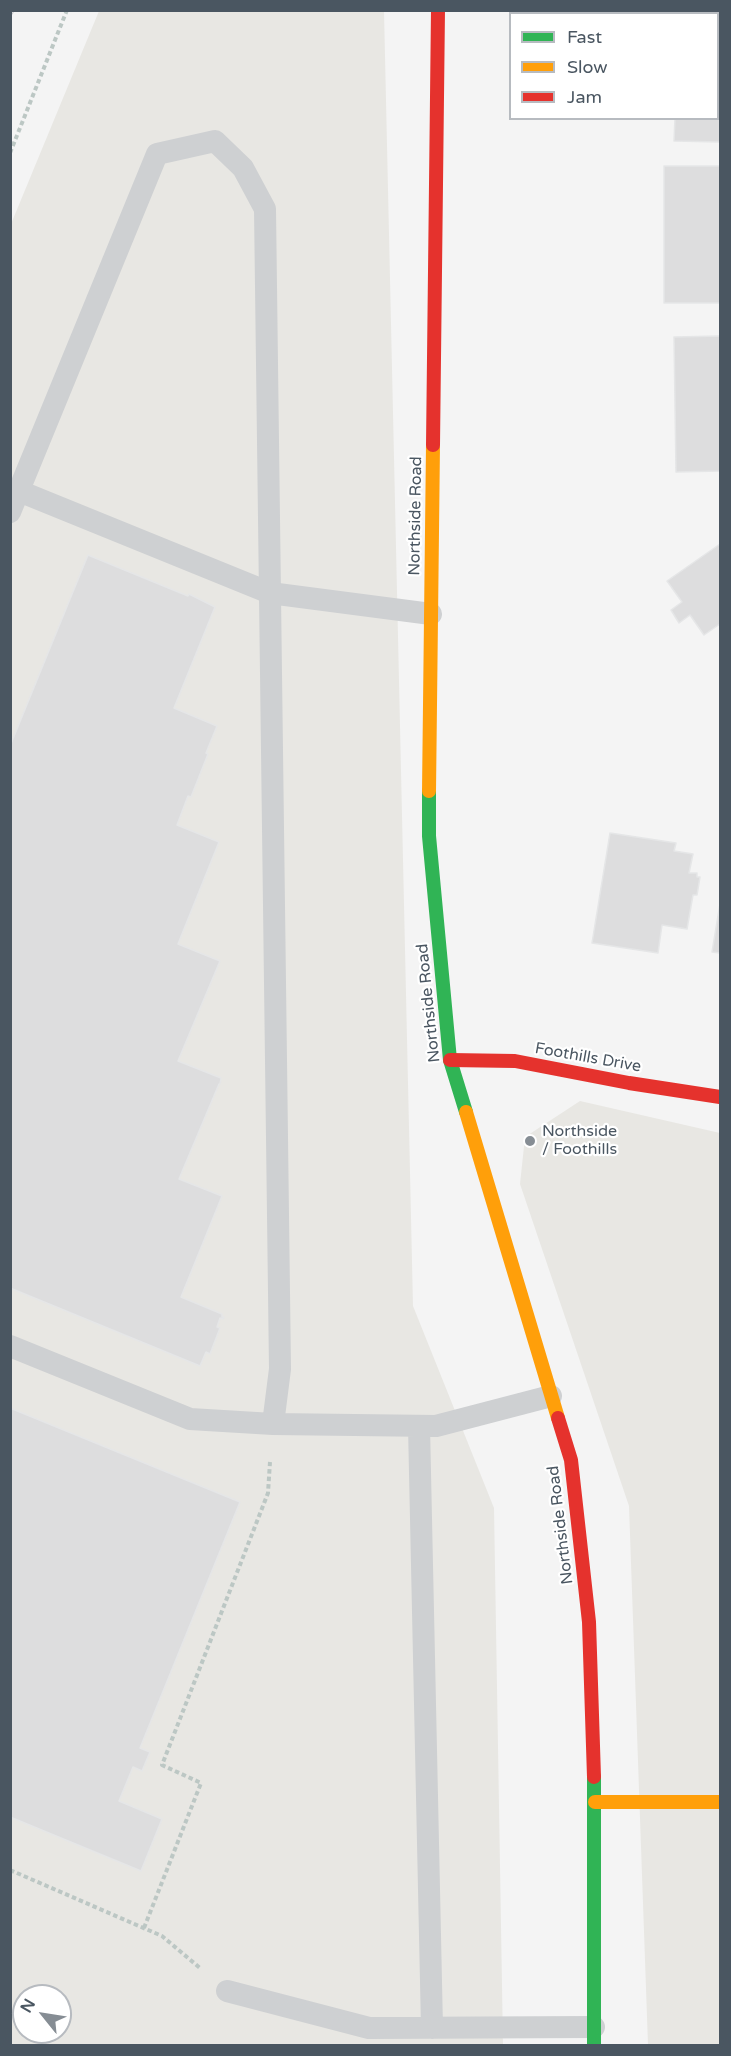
<!DOCTYPE html>
<html>
<head>
<meta charset="utf-8">
<style>
  body { margin:0 }
  #map { position:relative; width:731px; height:2056px; overflow:hidden; background:#f4f4f4; font-family:"Varela Round",sans-serif }
  canvas { display:block }
  .frame { position:absolute; inset:0; border:12px solid #4a5661; pointer-events:none }
  .legend { position:absolute; left:509px; top:12px; width:210px; height:108px; box-sizing:border-box; background:#fff; border:2px solid #b7bbc0; margin:0; padding:8px 10px; list-style:none; font-size:18px; color:#4a5661 }
  .legend li { display:flex; align-items:center; gap:12px; height:30px }
  .legend b { width:30px; border:2px solid #b7bbc0 }
  .north { position:absolute; left:12px; top:1984px; width:60px; height:60px; box-sizing:border-box; background:#fff; border:2px solid #b7bbc0; border-radius:50%; rotate:300deg; font-size:16px; font-weight:700; line-height:24px; text-align:center; color:#4a5661 }
  .north::after { content:''; display:block; margin:auto; width:21px; height:27px; background:#868d94; clip-path:polygon(50% 0,100% 100%,50% 72%,0 100%) }
</style>
</head>
<body>
<div id="map">
<canvas width="731" height="2056"></canvas>
<div class="frame"></div>
<ul class="legend">
<li><b style="height:8px;background:#30b455"></b>Fast</li>
<li><b style="height:8px;background:#ff9f0a"></b>Slow</li>
<li><b style="height:8px;background:#e5322d"></b>Jam</li>
</ul>
<div class="north">N</div>
</div>
<script>
const context = document.querySelector('canvas').getContext('2d');
context.lineJoin = 'round';
function paint(path, color) { context.fillStyle = color; context.fill(path, 'evenodd'); }
const shape = rows => new Path2D(rows.map(r => 'M' + r).join(''));
function trace(path, color, width, dash) { context.strokeStyle = color; context.lineWidth = width; context.lineCap = dash ? 'butt' : 'round'; context.setLineDash(dash || []); context.stroke(path); }
function label(font, color, halo, rows, align = 'center') {
  context.font = font + ' "Varela Round",sans-serif'; context.lineWidth = 4.5; context.setLineDash([]); context.textBaseline = 'middle'; context.strokeStyle = halo; context.fillStyle = color; for (const [text, x, y, turn = 0] of rows) {
    context.save(); context.translate(x, y); context.rotate((+turn || 0) * Math.PI / 180); context.textAlign = isNaN(turn) ? turn : align; if (halo) context.strokeText(text, 0, 0); context.fillText(text, 0, 0); context.restore();
  }
}
const commercial = shape([
  [99,11,384,11,413,1306,494,1508,503,2045,11,2046,11,224],
  [24,1996,60,1996,60,2032,24,2032],
  [580,1101,720,1133,720,2045,648,2045,629,1506,520,1184,525,1137]
]);
const building = shape([
  [661,10,720,10,720,142,674,141,675,118,718,118,718,14,661,14,661,10],
  [664,166,720,166,720,303,664,303,664,166],
  [720,336,720,471,676,472,674,337,720,336],
  [720,544,720,624,704,635,690,615,679,623,671,610,682,602,667,581,720,544],
  [88,555,188,596,189,594,215,607,174,708,217,726,206,753,208,754,191,797,188,796,177,825,219,842,178,944,220,961,178,1061,221,1078,220,1084,219,1084,179,1179,222,1196,181,1297,222,1314,222,1317,224,1317,223,1319,220,1318,217,1327,220,1328,210,1354,206,1352,200,1366,10,1288,10,746,88,555],
  [610,833,676,843,674,851,693,854,689,873,697,873,697,877,700,877,697,895,693,895,687,929,662,925,658,953,592,943,610,833],
  [720,904,720,953,712,952,720,904],
  [10,1408,240,1502,140,1748,150,1752,142,1771,133,1767,119,1801,162,1819,141,1871,10,1817,10,1408]
]);
const path = shape([
  [10,153,67,10],
  [10,1870,162,1936,200,1968],
  [144,1928,201,1783,162,1765,268,1493,270,1462]
]);
const lane = shape([
  [19,491,270,593,431,614],
  [10,512,157,154,215,141,243,168,265,209,280,1369,273,1424],
  [10,1346,190,1419,273,1424,436,1426,551,1396],
  [419,1426,432,2028],
  [227,1991,369,2028,594,2027]
]);
const fast = shape([
  [429,791,429,836,450,1060,466,1112],
  [594,2046,594,1777]
]);
const slow = shape([
  [429,791,433,445],
  [466,1112,558,1418],
  [595,1802,720,1802]
]);
const jam = shape([
  [433,445,438,10],
  [450,1060,515,1061,629,1083,720,1097],
  [558,1418,571,1460,589,1622,594,1777]
]);
const rail = shape([
  [10,12,11,10]
]);
const markers = [
  [530,1141,6,"#868d94"]
];
const streetNames = [
  ["Northside Road",416,516,-89],
  ["Northside Road",429,1003,-96],
  ["Foothills Drive",588,1058,10],
  ["Northside Road",561,1525,-97]
];
const poiNames = [
  ["Northside",542,1132],
  ["/ Foothills",542,1150]
];
paint(commercial, '#e8e7e3');
paint(building, '#ddddde');
trace(building, '#e5e6e7', 1.5);
trace(path, '#bcc7c4', 4, [4.5, 3]);
trace(lane, '#ced0d2', 22);
trace(fast, '#30b455', 14);
trace(slow, '#ff9f0a', 14);
trace(jam, '#e5322d', 14);
trace(rail, '#c9cacc', 7);
trace(rail, '#fff', 4.5, [14]);
for (const [x, y, r, color] of markers) { const dot = new Path2D(); dot.arc(x, y, r, 0, 2 * Math.PI); context.fillStyle = color; context.fill(dot); trace(dot, '#fff', 2); }
label('16px', '#4a5661', '#fff', streetNames);
label('16px', '#4a5661', '#fff', poiNames, 'left');
</script>
</body>
</html>
